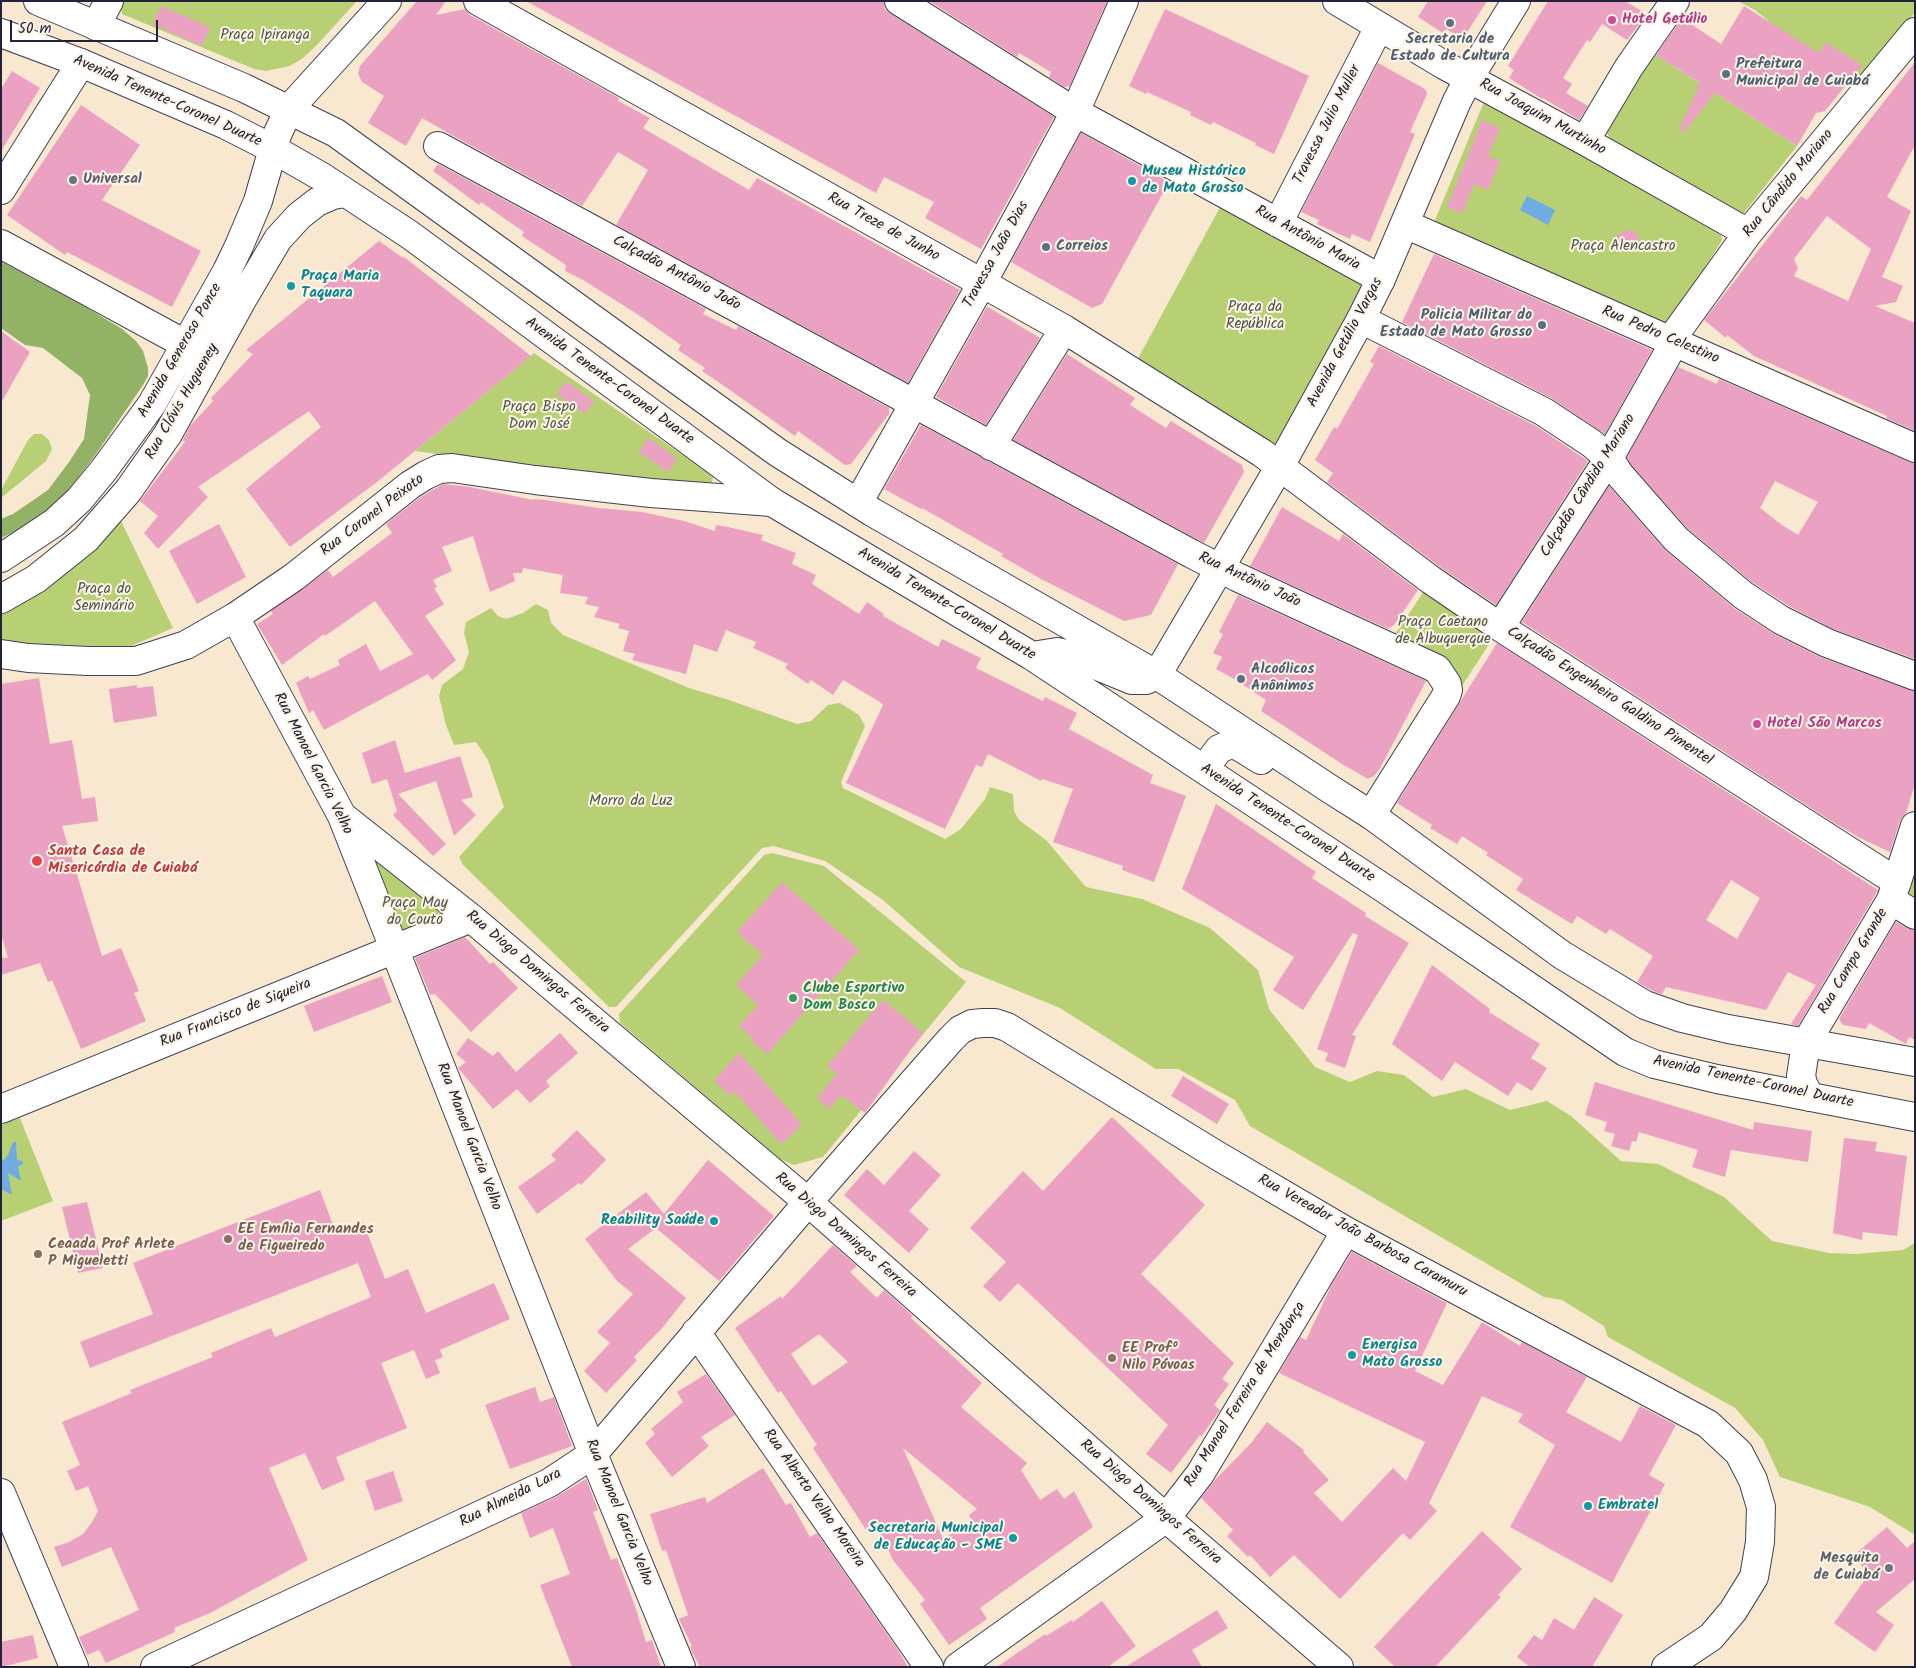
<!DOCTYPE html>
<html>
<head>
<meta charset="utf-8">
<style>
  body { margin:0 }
  #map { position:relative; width:1916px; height:1668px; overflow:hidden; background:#f8e8d0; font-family:Kalam,sans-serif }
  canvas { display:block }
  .frame { position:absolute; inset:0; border:2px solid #22223b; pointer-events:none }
  .scale { position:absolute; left:10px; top:20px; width:148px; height:22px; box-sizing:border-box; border:2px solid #22223b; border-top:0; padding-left:6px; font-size:15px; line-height:18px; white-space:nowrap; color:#22223b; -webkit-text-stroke:4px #fcf5e5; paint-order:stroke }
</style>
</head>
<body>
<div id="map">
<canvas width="1916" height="1668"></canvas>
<div class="frame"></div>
<div class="scale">50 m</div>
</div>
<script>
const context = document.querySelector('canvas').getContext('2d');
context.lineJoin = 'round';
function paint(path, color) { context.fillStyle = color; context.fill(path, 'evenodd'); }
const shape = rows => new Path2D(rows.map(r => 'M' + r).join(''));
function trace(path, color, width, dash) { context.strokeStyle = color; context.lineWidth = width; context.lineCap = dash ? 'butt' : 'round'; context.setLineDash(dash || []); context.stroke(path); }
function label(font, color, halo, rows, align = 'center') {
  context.font = font + ' Kalam,sans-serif'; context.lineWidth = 4; context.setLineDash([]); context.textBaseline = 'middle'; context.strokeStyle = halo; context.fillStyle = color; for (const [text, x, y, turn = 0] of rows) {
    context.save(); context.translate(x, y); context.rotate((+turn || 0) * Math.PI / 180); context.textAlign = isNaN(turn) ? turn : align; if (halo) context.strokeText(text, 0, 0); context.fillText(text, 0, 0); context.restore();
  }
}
const green = shape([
  [122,1,357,1,316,46,303,58,290,66,266,71,254,69,122,14,120,4],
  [1738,1,1915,1,1915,12,1864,82,1776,27,1755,10],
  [1650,51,1797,146,1743,214,1733,216,1613,142,1609,137,1606,131],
  [1486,97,1721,235,1722,240,1669,327,1436,226,1435,220],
  [1224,200,1374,282,1272,451,1135,364],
  [534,353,709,473,713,478,711,486,702,490,415,451],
  [34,434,42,434,49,440,52,449,46,461,1,498,1,490,28,440],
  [121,521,173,628,129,647,54,646,1,641,1,603,97,541],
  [1431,580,1500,627,1453,700,1391,637,1399,629],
  [536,604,548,610,551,623,563,635,689,688,729,700,797,724,811,721,828,705,840,703,859,715,865,726,841,782,843,788,945,839,961,829,985,799,990,787,1013,794,1014,811,1019,820,1046,840,1086,887,1142,899,1210,928,1258,970,1269,1009,1315,1067,1350,1082,1377,1071,1404,1075,1433,1097,1466,1089,1510,1110,1547,1101,1571,1116,1621,1161,1658,1164,1724,1197,1772,1241,1829,1253,1856,1254,1903,1250,1915,1243,1915,1535,1870,1507,1780,1477,1763,1440,1735,1408,1608,1337,1604,1326,1562,1300,1544,1297,1250,1126,1235,1100,1178,1069,1156,1069,1060,1008,959,967,883,900,825,861,774,846,762,848,616,1007,609,1007,463,865,459,857,504,807,488,760,476,742,454,745,446,725,439,696,442,685,463,669,469,652,464,633,466,622,491,608,498,616,506,619,523,613],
  [772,853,824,866,966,982,823,1157,794,1165,780,1159,620,1023,619,1014,764,855],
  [379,861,447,913,405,938,373,863],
  [1909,874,1915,874,1915,912,1901,902],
  [20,1118,53,1201,1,1221,1,1125]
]);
const forest = shape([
  [1,260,53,287,122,329,136,341,143,351,148,368,148,376,143,385,94,457,67,492,41,516,27,526,1,538,1,519,13,514,48,490,69,462,84,439,90,395,82,378,43,348,25,345,1,328]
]);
const water = shape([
  [1527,196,1555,210,1548,225,1520,210],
  [13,1142,16,1142,17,1160,23,1161,23,1164,18,1167,21,1181,8,1173,12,1195,1,1189,1,1159,4,1160,8,1155]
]);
const building = shape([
  [417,1,446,1,436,15,465,9,470,15,619,98,618,101,650,118,643,128,749,190,757,178,960,290,908,383,616,225,648,170,618,152,582,206,457,138,422,118,406,146,368,123,384,96,362,82,358,74,360,66],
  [526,1,884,1,885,9,891,14,1054,117,981,249,925,218,934,202,884,177,876,193],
  [929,1,1107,1,1070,86,1064,87,1049,77,1051,72,1019,53,1017,57],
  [1428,1,1487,1,1464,37,1460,34,1458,36,1446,29,1443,33,1418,17],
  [1548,1,1625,1,1647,14,1627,40,1602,24,1590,42,1587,40,1563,78,1572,84,1566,93,1588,106,1579,120,1543,98,1542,99,1509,78,1514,70,1508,66],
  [161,6,210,27,202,46,153,24],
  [1744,6,1819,53,1826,42,1862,65,1825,111,1816,113,1797,146,1715,93,1684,132,1679,129,1700,83,1656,55,1682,18,1721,44],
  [1165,9,1309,76,1274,154,1255,145,1256,143,1213,122,1211,125,1190,115,1191,112,1147,92,1146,94,1129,86],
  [1915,62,1915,145,1887,197,1911,211,1882,277,1903,286,1896,302,1875,306,1915,323,1915,431,1886,418,1887,416,1754,356,1727,335,1726,338,1704,320,1801,196,1807,200],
  [1827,216,1871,249,1848,301,1794,276,1798,268,1794,259],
  [1378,63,1425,89,1427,94,1410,132,1415,134,1370,242,1352,234,1350,239,1317,224,1319,220,1301,212],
  [12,71,40,88,1,151,1,89],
  [81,105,140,145,102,200,201,251,172,307,67,252,65,255,7,215],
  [1482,120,1500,128,1488,156,1500,161,1488,190,1474,184,1463,213,1447,207],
  [1081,133,1169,182,1102,304,1092,308,1011,262],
  [438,164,706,309,703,314,736,330,738,326,889,408,889,414,851,464,845,465,798,431,795,436,717,381,702,371,705,368,678,350,681,345,637,314,583,280,565,271,566,265,522,236,524,232,481,202,479,205,433,171],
  '1617 241a11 11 0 1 1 22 0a11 11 0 1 1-22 0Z',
  [379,241,403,258,404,257,531,356,377,482,290,547,246,489,321,427,309,411,198,487,208,497,158,549,144,533,158,516,140,501,185,442,183,440,190,426,213,401,211,398,253,354,246,350],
  [1434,254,1652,350,1605,434,1551,398,1402,322],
  [988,307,1040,338,986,425,936,397,986,308],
  [1,331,30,352,1,403],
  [1379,346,1536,426,1588,461,1496,605,1440,567,1327,482,1333,473,1315,460,1334,427,1337,429,1374,364,1370,362],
  [1067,354,1135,398,1130,405,1166,428,1171,421,1242,465,1244,472,1204,543,1013,440],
  [1678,367,1717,384,1719,379,1909,462,1915,463,1915,659,1833,629,1789,606,1752,582,1687,528,1632,466,1627,457],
  [1775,481,1818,502,1798,535,1782,525,1760,508],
  [566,381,594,401,585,414,557,394],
  [921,425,1178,564,1151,615,1124,621,1041,579,1001,556,1003,554,922,508,921,509,884,489],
  [648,438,677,458,668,472,639,452],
  [443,484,470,487,533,500,533,499,545,500,599,508,642,512,684,521,715,531,716,525,728,527,763,535,761,540,796,553,792,564,816,575,812,584,859,614,867,602,884,614,883,616,938,647,942,639,981,658,976,668,1043,701,1045,697,1077,713,1069,729,1153,775,1150,783,1186,796,1154,882,1122,870,1123,866,1053,842,1073,789,1042,779,1041,781,988,754,982,767,976,765,945,829,846,783,883,705,880,702,843,680,833,695,811,680,808,684,785,668,788,664,753,648,756,642,726,630,717,652,694,644,686,674,632,660,635,654,623,651,629,631,618,628,620,624,594,617,599,607,585,604,588,597,560,593,563,575,523,568,522,573,513,573,515,581,490,592,473,536,442,547,452,571,433,580,437,587,434,588,444,604,425,616,456,660,432,680,428,674,324,730,313,710,309,713,296,683,308,676,310,679,340,665,338,660,366,644,380,671,413,654,375,601,325,636,324,634,282,665,257,624,273,614,271,611,328,570,333,577,392,533,386,524,419,498],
  [1609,486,1664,549,1734,608,1774,634,1820,657,1915,691,1915,784,1906,813,1900,821,1890,852,1860,838,1836,824,1522,622],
  [1282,507,1339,541,1343,534,1418,590,1394,625,1388,629,1250,566],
  [219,524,246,577,197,604,169,551],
  [1238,595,1426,681,1379,770,1374,776,1368,779,1342,764,1261,711,1266,700,1236,680,1216,669,1222,657,1213,653,1223,634,1219,632],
  [1497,643,1878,890,1798,1026,1791,1024,1816,985,1788,972,1766,1010,1666,987,1662,994,1655,992,1637,982,1653,956,1610,929,1606,934,1577,916,1572,924,1547,909,1516,890,1523,879,1486,855,1488,853,1462,836,1457,844,1430,828,1432,825,1397,803],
  [1731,880,1760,898,1737,939,1706,920],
  [39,678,50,744,72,740,82,799,95,797,98,821,62,826,102,956,121,948,139,991,134,993,146,1021,81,1049,52,980,48,982,40,963,1,975,1,958,8,958,1,934,1,684],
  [137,685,137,688,153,686,157,716,114,723,109,689],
  [395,740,405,773,460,756,473,797,461,800,476,815,454,836,436,781,398,794,446,844,433,856,393,815,397,811,387,779,372,784,362,753],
  [1216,804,1316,872,1312,878,1366,913,1365,916,1409,943,1352,1035,1356,1036,1345,1068,1325,1061,1328,1053,1317,1049,1358,935,1353,933,1303,1010,1273,990,1294,957,1182,889],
  [782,882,859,950,767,1054,751,1040,753,1038,739,1026,758,1005,736,985,763,955,737,932],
  [1896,922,1907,928,1915,931,1915,1040,1909,1037,1906,1044,1869,1023,1866,1029,1843,1025,1839,1019],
  [465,937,490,964,493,962,518,988,471,1032,435,994,430,995,415,958],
  [1432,965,1490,1009,1489,1012,1540,1044,1531,1058,1547,1068,1532,1091,1517,1082,1508,1096,1455,1062,1442,1081,1392,1044],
  [382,976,392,1002,314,1032,304,1006],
  [883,1000,923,1033,865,1113,841,1095,829,1109,817,1098,837,1074,827,1066],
  [560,1033,578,1053,546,1081,550,1086,530,1103,517,1089,493,1109,458,1068,466,1062,456,1054,468,1038,493,1056,498,1051,516,1072],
  [739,1053,802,1125,781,1144,734,1091,730,1096,714,1081],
  [1183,1076,1229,1104,1217,1124,1171,1096],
  [1595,1082,1753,1130,1754,1122,1812,1131,1808,1162,1731,1150,1725,1177,1692,1167,1698,1150,1639,1132,1636,1142,1632,1141,1629,1151,1611,1146,1615,1134,1604,1131,1607,1122,1585,1115],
  [1112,1117,1205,1205,1141,1274,1234,1363,1222,1379,1229,1384,1214,1405,1220,1410,1201,1437,1200,1435,1171,1473,1146,1454,1168,1425,1018,1283,1000,1302,983,1286,1006,1262,970,1228,1023,1171,1043,1191],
  [577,1130,606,1160,581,1185,579,1183,537,1214,518,1187,556,1160,551,1155],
  [1844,1138,1877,1142,1875,1151,1907,1156,1897,1236,1863,1232,1862,1240,1833,1233],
  [914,1151,941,1175,909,1211,929,1229,909,1253,844,1195,867,1169,884,1185],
  [708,1160,774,1216,719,1281,656,1228,628,1249,686,1298,663,1327,634,1357,637,1360,606,1393,584,1371,610,1343,597,1332,633,1294,617,1281,585,1239,646,1192,664,1214],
  [320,1190,336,1233,363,1222,385,1279,408,1269,426,1313,494,1283,510,1319,440,1350,443,1357,435,1360,440,1373,426,1379,414,1350,381,1363,407,1428,336,1457,345,1480,322,1490,305,1453,269,1468,308,1560,210,1613,174,1628,175,1632,106,1663,99,1650,87,1655,79,1637,139,1610,111,1547,62,1567,54,1547,69,1542,83,1534,92,1522,98,1511,88,1486,76,1491,67,1471,80,1465,62,1422,132,1393,130,1390,213,1357,211,1353,271,1328,275,1337,371,1297,358,1263,90,1368,80,1342,153,1314,133,1263],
  [87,1202,103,1268,78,1273,62,1207],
  [833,1245,857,1266,850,1272,877,1298,884,1290,913,1316,911,1318,982,1383,961,1407,1027,1463,1021,1470,1040,1500,1057,1489,1064,1499,1074,1491,1093,1527,980,1608,987,1619,949,1645,920,1604,925,1600,893,1560,878,1527,868,1533,813,1448,817,1445,781,1391,778,1393,735,1328,781,1296,782,1299],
  [819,1334,848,1362,813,1386,791,1354],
  [903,1448,977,1509,969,1515,972,1521,943,1539],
  [1352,1252,1447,1303,1415,1371,1443,1385,1482,1322,1520,1346,1522,1342,1587,1377,1566,1412,1621,1442,1640,1406,1676,1425,1649,1475,1665,1484,1612,1583,1510,1527,1555,1445,1518,1422,1523,1414,1482,1396,1429,1503,1437,1511,1410,1540,1403,1533,1340,1599,1294,1555,1270,1577,1250,1555,1248,1557,1227,1536,1233,1530,1201,1498,1215,1480,1251,1443,1267,1422,1304,1450,1303,1452,1329,1480,1314,1493,1342,1522,1393,1468,1406,1481,1425,1442,1279,1373,1300,1337,1306,1340,1332,1284],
  [706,1374,735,1415,701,1437,709,1446,672,1477,645,1443,655,1434,651,1429,683,1402,677,1392],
  [535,1387,540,1402,554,1397,572,1446,510,1469,485,1405],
  [763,1468,786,1505,791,1503,810,1537,817,1533,898,1650,908,1667,700,1667,692,1652,690,1647,692,1646,679,1619,688,1615,666,1550,662,1551,650,1514,705,1497,707,1503],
  [393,1471,403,1501,375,1511,365,1481],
  [586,1479,598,1510,593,1512,611,1560,617,1558,635,1606,646,1642,652,1640,661,1667,572,1667,540,1585,570,1574,553,1528,530,1538,521,1513,556,1497],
  [1887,1527,1907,1548,1915,1541,1915,1579,1876,1612,1894,1625,1875,1652,1834,1623,1869,1574,1853,1556],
  [1482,1531,1522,1569,1498,1595,1501,1597,1435,1667,1395,1667,1374,1647],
  [1594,1597,1623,1615,1592,1667,1530,1667,1517,1657,1534,1635,1542,1640,1554,1618,1574,1630],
  [1102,1601,1136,1646,1108,1667,997,1667,1045,1634,1046,1636,1072,1620,1073,1622],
  [1217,1610,1228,1628,1192,1650,1202,1667,1125,1667],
  [33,1635,38,1658,1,1667,1,1642]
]);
const minor = shape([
  [478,1,1064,329,1262,453,1431,580,1500,627,1897,882],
  [899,1,1075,112,1381,279],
  [1337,1,1444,65,1585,141,1748,233],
  [96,26,109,1],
  [1585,141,1629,67,1675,1],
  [438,146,1192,554,1237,577,1437,669,1447,684,1448,690,1446,696,1371,815],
  [1,190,81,63],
  [1278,223,1379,27],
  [1405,224,1915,448],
  [1,244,185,344],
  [1361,319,1544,412,1591,443,1609,458,1620,475,1676,539,1743,595,1781,620,1827,643,1915,676],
  [1670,341,1748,233,1915,32],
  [991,446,1064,329],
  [858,503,982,283,1075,112,1124,1],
  [235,617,342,816,593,1454,681,1667],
  [1500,627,1609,458,1674,343],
  [1,654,28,658,88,661,136,661,186,645,235,617,294,577,410,485,426,475,439,469,452,468,535,480,651,493,772,502],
  [342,816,471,918,808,1202,1166,1518,1339,1667],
  [1891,900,1915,915],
  [1810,1097,1803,1084,1801,1076,1806,1043,1891,900,1915,826],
  [1,1109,471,918],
  [696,1332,929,1667],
  [155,1667,549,1483,593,1454,808,1202,951,1039,960,1030,972,1024,983,1023,995,1023,1007,1027,1218,1156,1346,1231,1708,1424,1739,1453,1753,1480,1761,1507,1760,1542,1754,1577,1733,1611,1711,1637,1666,1667],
  [958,1667,1166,1518,1200,1474,1346,1231]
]);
const major = shape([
  [38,1,244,88,336,133,777,452,872,512,1157,675,1330,789,1371,815,1562,955,1645,1005,1682,1018,1728,1029,1915,1062],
  [1,33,81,63,226,125,273,149,322,177,410,235,772,502,1032,656,1388,891,1625,1052,1654,1064,1717,1079,1915,1117],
  [1,558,54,523,79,500,103,471,152,404,227,271,239,246,258,201,277,135,289,109,387,1],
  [1,599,36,579,86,539,128,491,168,434,242,300,278,239,299,216,317,202,333,195,345,193],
  [1032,656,1057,652,1071,655,1132,680,1146,680,1157,675,1280,466,1361,319,1381,279,1457,101,1469,78,1516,1],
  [1204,769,1219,749,1231,744,1240,747,1261,760],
  [1,1493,74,1667]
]);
const markers = [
  [1612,20,5,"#d1479c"],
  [1450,23,5,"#5c6f8a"],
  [1726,74,5,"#5c6f8a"],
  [73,180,5,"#6b7280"],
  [1132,181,5,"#0f9aa8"],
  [1046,247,5,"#5c6f8a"],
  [291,286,5,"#0f9aa8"],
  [1542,325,5,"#5c6f8a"],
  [1241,679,5,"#5c6f8a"],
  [1757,724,5,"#d1479c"],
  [37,861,6,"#e0444e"],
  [793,998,5,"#2e9e5b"],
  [714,1221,5,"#0f9aa8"],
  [228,1239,5,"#8d6e63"],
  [38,1254,5,"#8d6e63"],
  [1352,1355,5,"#0f9aa8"],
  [1112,1358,5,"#8d6e63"],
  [1588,1506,5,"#0f9aa8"],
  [1013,1538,5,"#0f9aa8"],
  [1889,1568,5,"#6b7280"]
];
const hotelNames = [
  ["Hotel Getúlio",1622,20],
  ["Hotel São Marcos",1767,724]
];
const parkNames = [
  ["Praça Ipiranga",265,36],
  ["Praça Alencastro",1623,247],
  ["Praça da",1255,308],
  ["República",1255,325],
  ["Praça Bispo",539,408],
  ["Dom José",539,425],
  ["Praça do",104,590],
  ["Seminário",104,607],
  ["Praça Caetano",1443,623],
  ["de Albuquerque",1443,640],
  ["Morro da Luz",631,802],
  ["Praça May",415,904],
  ["do Couto",415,921]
];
const serviceNames = [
  ["Secretaria de",1450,40,"center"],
  ["Estado de Cultura",1450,57,"center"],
  ["Prefeitura",1736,65],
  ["Municipal de Cuiabá",1736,82],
  ["Correios",1056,247],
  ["Policia Militar do",1532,316,"right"],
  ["Estado de Mato Grosso",1532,333,"right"],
  ["Alcoólicos",1251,670],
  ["Anônimos",1251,687]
];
const streetNames = [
  ["Avenida Tenente-Coronel Duarte",167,102,24],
  ["Rua Joaquim Murtinho",1542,118,29],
  ["Travessa Julio Muller",1328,125,-63],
  ["Rua Cândido Mariano",1789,184,-51],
  ["Rua Treze de Junho",883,228,29],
  ["Rua Antônio Maria",1307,239,29],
  ["Travessa João Dias",997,255,-61],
  ["Calçadão Antônio João",676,274,28],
  ["Rua Pedro Celestino",1660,336,23],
  ["Avenida Getúlio Vargas",1346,343,-62],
  ["Avenida Generoso Ponce",181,351,-60],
  ["Avenida Tenente-Coronel Duarte",609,382,36],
  ["Rua Clóvis Hugueney",183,402,-60],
  ["Calçadão Cândido Mariano",1589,486,-58],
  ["Rua Coronel Peixoto",373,516,-37],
  ["Rua Antônio João",1249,581,25],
  ["Avenida Tenente-Coronel Duarte",946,605,31],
  ["Calçadão Engenheiro Galdino Pimentel",1609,697,33],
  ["Rua Manoel Garcia Velho",312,764,63],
  ["Avenida Tenente-Coronel Duarte",1287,824,33],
  ["Rua Campo Grande",1854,962,-59],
  ["Rua Diogo Domingos Ferreira",537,973,40],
  ["Rua Francisco de Siqueira",236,1014,-22],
  ["Avenida Tenente-Coronel Duarte",1753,1083,12],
  ["Rua Manoel Garcia Velho",468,1137,69],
  ["Rua Diogo Domingos Ferreira",845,1236,41],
  ["Rua Vereador João Barbosa Caramuru",1362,1237,29],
  ["Rua Manoel Ferreira de Mendonça",1246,1395,-58],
  ["Rua Almeida Lara",511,1499,-27],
  ["Rua Alberto Velho Moreira",813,1499,55],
  ["Rua Diogo Domingos Ferreira",1150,1503,41],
  ["Rua Manoel Garcia Velho",618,1513,68]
];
const cultureNames = [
  ["Museu Histórico",1142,172],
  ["de Mato Grosso",1142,189],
  ["Praça Maria",301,277],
  ["Taquara",301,294],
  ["Reability Saúde",704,1221,"right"],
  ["Energisa",1362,1346],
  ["Mato Grosso",1362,1363],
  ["Embratel",1598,1506],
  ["Secretaria Municipal",1003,1529,"right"],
  ["de Educação - SME",1003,1546,"right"]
];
const worshipNames = [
  ["Universal",83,180],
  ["Mesquita",1879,1559,"right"],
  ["de Cuiabá",1879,1576,"right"]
];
const healthNames = [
  ["Santa Casa de",48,852],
  ["Misericórdia de Cuiabá",48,869]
];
const leisureNames = [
  ["Clube Esportivo",803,989],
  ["Dom Bosco",803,1006]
];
const educationNames = [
  ["EE Emília Fernandes",238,1230],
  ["de Figueiredo",238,1247],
  ["Ceaada Prof Arlete",48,1245],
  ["P Migueletti",48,1262],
  ["EE Profº",1122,1349],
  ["Nilo Póvoas",1122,1366]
];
paint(green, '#b8d074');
paint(forest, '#92b266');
paint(water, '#6face1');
paint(building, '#eaa1c2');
trace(minor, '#424051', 30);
trace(major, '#424051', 30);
trace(minor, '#fff', 28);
trace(major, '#fff', 28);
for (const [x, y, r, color] of markers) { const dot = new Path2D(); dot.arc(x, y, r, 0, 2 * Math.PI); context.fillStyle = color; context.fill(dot); trace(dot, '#fcf5e5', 2); }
label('bold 15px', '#b23c85', '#fcf5e5', hotelNames, 'left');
label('15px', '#4f564c', '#fcf5e5', parkNames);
label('bold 15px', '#4e5e75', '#fcf5e5', serviceNames, 'left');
label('15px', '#22223b', '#fcf5e5', streetNames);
label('bold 15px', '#0d838f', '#fcf5e5', cultureNames, 'left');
label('bold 15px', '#5b616d', '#fcf5e5', worshipNames, 'left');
label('bold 15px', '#be3a42', '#fcf5e5', healthNames, 'left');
label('bold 15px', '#27864d', '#fcf5e5', leisureNames, 'left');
label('bold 15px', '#785e54', '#fcf5e5', educationNames, 'left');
</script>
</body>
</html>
